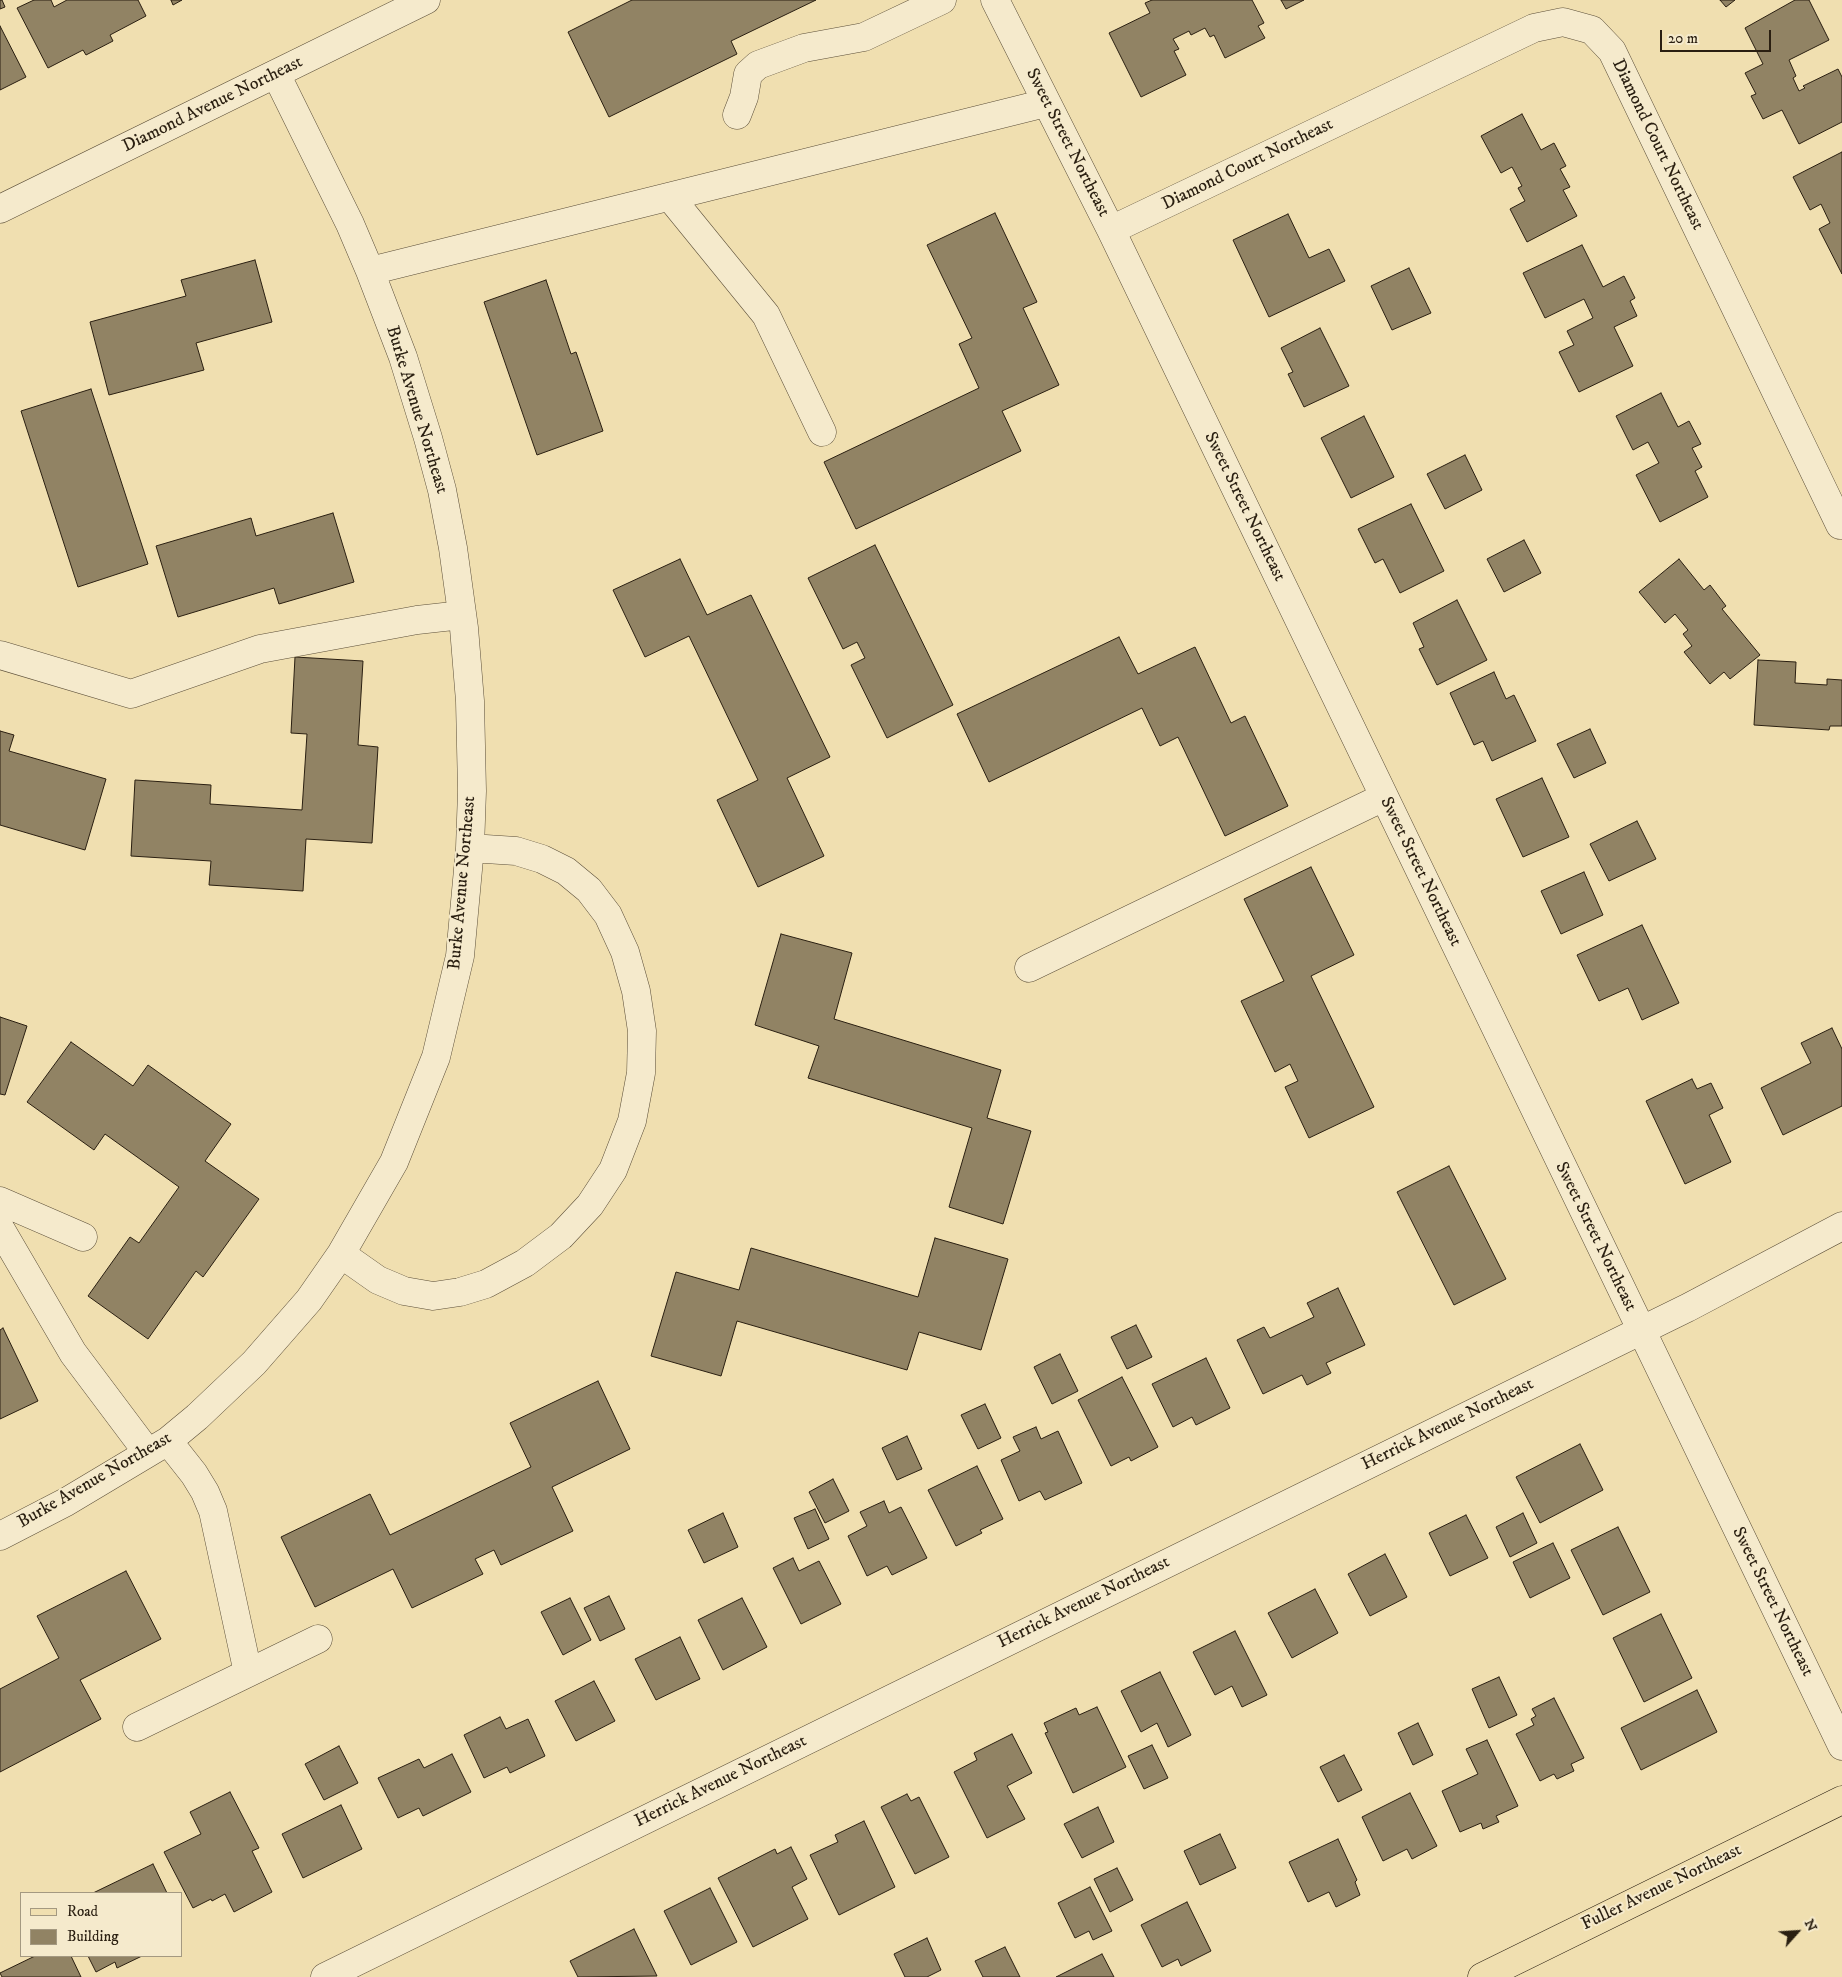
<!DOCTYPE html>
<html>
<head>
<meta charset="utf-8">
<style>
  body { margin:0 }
  #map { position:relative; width:1842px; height:1977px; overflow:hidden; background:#f0dfb0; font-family:"IM FELL DW Pica",serif }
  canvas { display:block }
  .legend { position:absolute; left:20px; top:1892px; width:162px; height:65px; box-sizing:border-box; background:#f5eacc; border:1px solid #a49981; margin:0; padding:6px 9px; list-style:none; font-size:15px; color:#2a1f11 }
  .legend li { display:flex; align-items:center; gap:10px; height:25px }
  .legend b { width:25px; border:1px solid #a49981 }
  .north { position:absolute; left:1772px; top:1907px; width:50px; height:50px; -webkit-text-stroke:4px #f5eacc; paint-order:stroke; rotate:64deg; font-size:14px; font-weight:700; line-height:20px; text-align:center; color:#2a1f11 }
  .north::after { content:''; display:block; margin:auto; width:18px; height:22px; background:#2a1f11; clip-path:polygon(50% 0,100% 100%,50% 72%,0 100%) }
  .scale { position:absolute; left:1660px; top:30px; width:111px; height:22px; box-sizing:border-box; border:2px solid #2a1f11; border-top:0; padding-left:6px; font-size:15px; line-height:18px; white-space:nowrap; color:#2a1f11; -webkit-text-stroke:4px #f5eacc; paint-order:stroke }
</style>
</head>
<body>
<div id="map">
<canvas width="1842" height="1977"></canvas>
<ul class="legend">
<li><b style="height:6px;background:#f0dfb0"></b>Road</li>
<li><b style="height:14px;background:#918364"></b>Building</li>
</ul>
<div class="north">N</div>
<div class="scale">20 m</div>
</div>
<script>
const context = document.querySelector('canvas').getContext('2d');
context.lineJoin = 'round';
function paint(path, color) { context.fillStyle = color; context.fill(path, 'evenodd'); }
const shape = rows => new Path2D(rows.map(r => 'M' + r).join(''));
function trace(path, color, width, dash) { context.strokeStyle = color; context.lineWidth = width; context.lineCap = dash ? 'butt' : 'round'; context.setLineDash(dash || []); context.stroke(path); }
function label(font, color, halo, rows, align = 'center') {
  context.font = font + ' "IM FELL DW Pica",serif'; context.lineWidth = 4; context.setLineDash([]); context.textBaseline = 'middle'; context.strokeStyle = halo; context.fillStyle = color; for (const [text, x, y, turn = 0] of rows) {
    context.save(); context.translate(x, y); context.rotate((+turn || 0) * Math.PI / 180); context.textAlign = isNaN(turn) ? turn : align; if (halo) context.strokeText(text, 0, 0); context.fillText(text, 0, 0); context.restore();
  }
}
const building = shape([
  [0,0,2,0,5,7,0,9,0,0],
  [34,0,51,0,54,7,67,0,138,0,146,16,110,35,113,41,86,55,83,50,48,68,17,8,34,0],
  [171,0,182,0,173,5,171,0],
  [632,0,816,0,731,41,737,54,609,117,568,32,632,0],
  [1152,0,1252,0,1264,23,1258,26,1265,38,1225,58,1214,35,1210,37,1205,28,1191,35,1189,31,1173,39,1179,49,1174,51,1186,75,1141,97,1109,33,1150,13,1145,3,1152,0],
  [1281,0,1304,0,1286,9,1281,0],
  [1720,0,1735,0,1726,7,1720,0],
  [1795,0,1809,0,1829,40,1789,60,1796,76,1793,78,1799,91,1805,88,1803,86,1838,69,1842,77,1842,122,1799,144,1782,110,1763,119,1751,96,1756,94,1745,73,1763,64,1745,28,1795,0],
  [0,26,26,77,0,90,0,26],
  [1522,114,1541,150,1554,143,1566,166,1560,169,1570,187,1563,190,1577,216,1527,242,1510,209,1525,201,1518,188,1522,186,1512,167,1501,173,1481,136,1522,114],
  [1842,152,1842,274,1819,229,1830,223,1821,204,1810,210,1793,177,1842,152],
  [995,213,1037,302,1023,308,1059,385,1002,411,1021,451,856,529,824,462,979,388,959,344,972,338,927,245,995,213],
  [1288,214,1309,258,1329,249,1345,281,1269,317,1233,240,1288,214],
  [1582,245,1603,287,1624,276,1635,298,1630,301,1637,316,1614,327,1633,366,1579,392,1559,352,1574,345,1567,331,1593,318,1584,299,1545,318,1523,273,1582,245],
  [255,260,272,322,196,343,204,370,109,395,90,322,186,296,181,280,255,260],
  [1409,268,1431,313,1392,330,1371,286,1409,268],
  [546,280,571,354,576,352,603,431,537,455,484,302,546,280],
  [1320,328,1349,386,1304,407,1288,374,1293,372,1281,348,1320,328],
  [91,389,148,564,78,587,21,411,91,389],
  [1661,393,1678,427,1689,421,1701,444,1692,448,1702,467,1695,471,1708,497,1660,522,1636,475,1659,463,1648,442,1633,450,1616,416,1661,393],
  [1364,416,1394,477,1351,498,1321,438,1364,416],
  [1465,455,1482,490,1445,509,1427,474,1465,455],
  [1411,504,1444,571,1400,593,1383,559,1375,563,1358,529,1411,504],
  [333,513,354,582,279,604,274,588,178,617,156,546,251,518,256,536,333,513],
  [1524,540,1541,573,1504,592,1487,559,1524,540],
  [875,545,953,705,887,738,851,665,865,658,857,642,843,649,808,578,875,545],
  [680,559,707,615,751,595,830,757,787,778,824,856,758,887,717,800,758,780,689,636,645,657,613,590,680,559],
  [1679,559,1704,590,1710,585,1726,606,1722,609,1760,655,1730,679,1724,672,1710,684,1684,652,1692,646,1683,634,1688,630,1675,614,1665,623,1639,592,1679,559],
  [1457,600,1487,660,1437,685,1419,649,1424,647,1413,623,1457,600],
  [1119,637,1138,674,1195,647,1231,723,1245,716,1288,806,1225,836,1178,737,1160,746,1142,708,989,782,957,714,1119,637],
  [295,657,363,661,358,745,378,747,372,843,306,839,303,891,209,885,211,861,131,856,135,780,211,785,210,804,302,810,307,734,291,733,295,657],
  [1758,660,1796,662,1795,683,1827,685,1827,679,1842,680,1842,726,1830,726,1829,730,1754,725,1758,660],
  [1494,672,1506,699,1514,695,1536,741,1492,761,1483,741,1474,745,1450,693,1494,672],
  [1590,729,1606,763,1574,778,1557,744,1590,729],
  [0,731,14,735,9,751,106,779,85,850,0,825,0,731],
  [1542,778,1569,837,1523,857,1496,799,1542,778],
  [1637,821,1656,859,1609,881,1590,844,1637,821],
  [1311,867,1354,955,1311,976,1374,1107,1309,1138,1285,1087,1298,1081,1290,1064,1275,1072,1241,1001,1284,981,1244,899,1311,867],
  [1584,872,1603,915,1561,934,1541,891,1584,872],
  [1642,925,1679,1003,1642,1020,1628,988,1599,1001,1577,955,1642,925],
  [781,934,852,953,834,1019,1001,1070,987,1118,1031,1131,1003,1224,949,1207,972,1128,808,1078,819,1046,755,1025,781,934],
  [0,1017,27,1026,5,1095,0,1094,0,1017],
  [1832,1028,1842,1049,1842,1106,1783,1135,1761,1088,1811,1063,1801,1043,1832,1028],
  [71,1042,133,1086,148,1065,231,1124,205,1161,259,1199,203,1277,196,1271,148,1339,88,1296,130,1237,139,1243,179,1187,105,1134,94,1150,27,1102,71,1042],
  [1692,1079,1697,1089,1711,1083,1723,1108,1709,1115,1731,1162,1685,1184,1646,1101,1692,1079],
  [1449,1166,1506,1279,1454,1305,1397,1192,1449,1166],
  [935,1238,1008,1259,981,1350,919,1332,907,1370,737,1321,721,1376,651,1356,676,1272,739,1290,751,1248,918,1297,935,1238],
  [1338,1288,1365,1345,1326,1363,1331,1373,1307,1385,1302,1375,1263,1394,1237,1340,1264,1327,1270,1338,1314,1317,1307,1303,1338,1288],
  [1136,1325,1152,1357,1127,1369,1111,1337,1136,1325],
  [3,1328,38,1401,0,1419,0,1330,3,1328],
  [1060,1354,1078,1391,1052,1404,1034,1367,1060,1354],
  [1206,1358,1230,1408,1196,1425,1192,1417,1173,1427,1152,1384,1206,1358],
  [1122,1377,1158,1447,1131,1461,1129,1457,1111,1466,1078,1400,1122,1377],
  [598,1381,630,1449,552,1487,573,1531,501,1565,494,1550,475,1559,483,1574,412,1608,393,1569,315,1607,281,1537,370,1494,390,1535,531,1467,510,1423,598,1381],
  [985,1404,1001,1438,978,1449,961,1415,985,1404],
  [1036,1427,1041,1439,1058,1431,1082,1483,1045,1500,1040,1491,1019,1501,1001,1460,1020,1451,1013,1437,1036,1427],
  [907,1436,922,1469,897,1480,882,1448,907,1436],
  [1580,1444,1603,1490,1540,1523,1516,1477,1580,1444],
  [977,1466,1003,1519,980,1530,982,1533,956,1546,928,1490,977,1466],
  [833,1479,849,1511,825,1523,809,1492,833,1479],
  [884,1501,889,1513,901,1507,927,1558,892,1575,887,1566,867,1576,848,1536,867,1526,860,1512,884,1501],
  [815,1509,829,1539,808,1549,794,1518,815,1509],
  [723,1513,738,1547,704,1563,688,1530,723,1513],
  [1523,1513,1537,1543,1510,1557,1496,1527,1523,1513],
  [1466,1515,1488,1558,1450,1576,1429,1533,1466,1515],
  [1618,1527,1650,1592,1603,1615,1571,1550,1618,1527],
  [1553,1543,1570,1578,1530,1598,1513,1562,1553,1543],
  [1385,1554,1407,1597,1370,1616,1348,1574,1385,1554],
  [793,1558,799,1571,819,1561,841,1604,801,1624,773,1568,793,1558],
  [126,1571,161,1639,80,1680,101,1719,0,1772,0,1689,59,1658,37,1616,126,1571],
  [1315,1589,1338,1633,1292,1658,1268,1613,1315,1589],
  [609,1596,625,1629,600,1641,584,1608,609,1596],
  [570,1598,591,1640,563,1655,541,1612,570,1598],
  [742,1598,767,1647,723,1670,698,1620,742,1598],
  [1661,1614,1692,1678,1644,1702,1613,1638,1661,1614],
  [1235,1631,1267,1695,1242,1707,1232,1686,1215,1695,1193,1652,1235,1631],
  [680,1637,700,1679,656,1700,635,1659,680,1637],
  [1160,1672,1191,1735,1168,1747,1157,1723,1141,1732,1121,1691,1160,1672],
  [1499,1677,1517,1715,1489,1728,1472,1689,1499,1677],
  [594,1681,615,1721,576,1741,555,1701,594,1681],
  [1697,1690,1717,1732,1641,1770,1621,1728,1697,1690],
  [1554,1698,1584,1758,1571,1764,1574,1771,1557,1779,1554,1774,1540,1781,1516,1734,1534,1725,1531,1719,1536,1716,1532,1709,1554,1698],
  [1097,1707,1126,1767,1073,1793,1045,1733,1048,1732,1044,1723,1076,1708,1079,1715,1097,1707],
  [500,1717,506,1729,528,1719,545,1756,510,1773,507,1767,484,1778,464,1735,500,1717],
  [1418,1723,1433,1755,1413,1765,1398,1733,1418,1723],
  [1012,1734,1032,1773,1007,1786,1025,1819,987,1838,954,1772,977,1760,974,1753,1012,1734],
  [1487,1740,1518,1806,1496,1816,1499,1822,1483,1829,1481,1823,1460,1832,1442,1791,1478,1774,1466,1749,1487,1740],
  [1152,1745,1168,1778,1144,1789,1128,1756,1152,1745],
  [339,1746,358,1783,324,1800,305,1764,339,1746],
  [452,1754,471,1792,423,1816,419,1808,398,1818,378,1778,419,1759,424,1768,452,1754],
  [1344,1755,1362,1790,1338,1802,1320,1767,1344,1755],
  [230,1792,259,1848,252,1851,272,1892,234,1912,225,1894,212,1901,211,1899,193,1908,164,1852,201,1834,190,1812,230,1792],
  [1410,1793,1437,1846,1412,1859,1407,1849,1383,1861,1362,1817,1410,1793],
  [907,1794,911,1801,919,1797,949,1857,915,1874,881,1807,907,1794],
  [341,1805,362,1849,303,1878,282,1834,341,1805],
  [1098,1807,1114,1842,1082,1858,1064,1824,1098,1807],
  [864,1821,895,1887,839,1915,810,1855,838,1842,835,1835,864,1821],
  [1220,1834,1236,1868,1200,1885,1184,1851,1220,1834],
  [1338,1839,1357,1880,1355,1882,1360,1895,1336,1907,1329,1892,1308,1902,1289,1862,1338,1839],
  [791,1847,807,1879,792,1887,808,1919,753,1947,718,1878,775,1849,777,1854,791,1847],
  [153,1864,167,1893,93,1893,153,1864],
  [1117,1868,1133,1900,1110,1912,1094,1879,1117,1868],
  [1090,1887,1112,1931,1093,1940,1089,1931,1075,1938,1058,1903,1090,1887],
  [710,1888,737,1942,691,1965,664,1911,710,1888],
  [1187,1902,1211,1951,1181,1966,1178,1959,1162,1967,1141,1925,1187,1902],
  [634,1929,657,1976,578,1977,570,1961,634,1929],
  [927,1938,941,1970,927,1977,905,1977,894,1954,927,1938],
  [1005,1947,1020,1977,983,1977,975,1961,1005,1947],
  [1102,1954,1114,1977,1056,1977,1102,1954],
  [35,1956,71,1956,81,1977,2,1977,0,1973,35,1956],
  [88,1956,142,1956,117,1968,115,1962,96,1972,88,1956]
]);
const minor = shape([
  [995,0,1111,230,1842,1746],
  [737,115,744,97,748,74,758,65,804,48,864,37,942,0],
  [670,197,766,315,822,432],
  [0,209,426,0],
  [1111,230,1534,28,1563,22,1592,30,1612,51,1840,525],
  [370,271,1046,103],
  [0,655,131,694,260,649,417,620,462,615],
  [1029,968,1384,797],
  [0,1201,83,1237],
  [0,1228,73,1353,148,1453],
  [341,1254,378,1280,404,1291,433,1296,460,1292,486,1284,525,1263,561,1236,590,1205,613,1170,632,1121,641,1073,642,1031,636,991,625,952,608,915,589,890,566,871,542,859,516,851,470,848],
  [168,1441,194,1474,205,1492,213,1511,248,1673],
  [0,1536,66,1502,168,1441,197,1417,254,1363,309,1300,341,1254,394,1162,436,1057,460,956,470,848,472,791,470,701,464,628,453,548,442,490,428,438,403,357,370,271,350,224,276,74],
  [137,1727,318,1639],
  [325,1977,1687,1308,1842,1226]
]);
const major = shape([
  [1482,1977,1842,1800]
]);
const streetNames = [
  ["Diamond Avenue Northeast",213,105,-26],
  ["Sweet Street Northeast",1067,143,63],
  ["Diamond Court Northeast",1657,145,64],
  ["Diamond Court Northeast",1248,165,-26],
  ["Burke Avenue Northeast",416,410,73],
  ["Sweet Street Northeast",1244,507,64],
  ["Sweet Street Northeast",1420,872,64],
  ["Burke Avenue Northeast",463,883,-85],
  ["Sweet Street Northeast",1595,1237,64],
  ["Herrick Avenue Northeast",1448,1425,-26],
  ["Burke Avenue Northeast",95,1481,-30],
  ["Sweet Street Northeast",1772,1602,64],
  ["Herrick Avenue Northeast",1084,1603,-26],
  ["Herrick Avenue Northeast",721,1782,-26],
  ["Fuller Avenue Northeast",1662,1888,-26]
];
paint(building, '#918364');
trace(building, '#2a1f11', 1);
trace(minor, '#5c4f39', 29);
trace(major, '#2a1f11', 29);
trace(minor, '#f5eacc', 28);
trace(major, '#f0dfb0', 28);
label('18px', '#2a1f11', '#f5eacc', streetNames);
</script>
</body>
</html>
